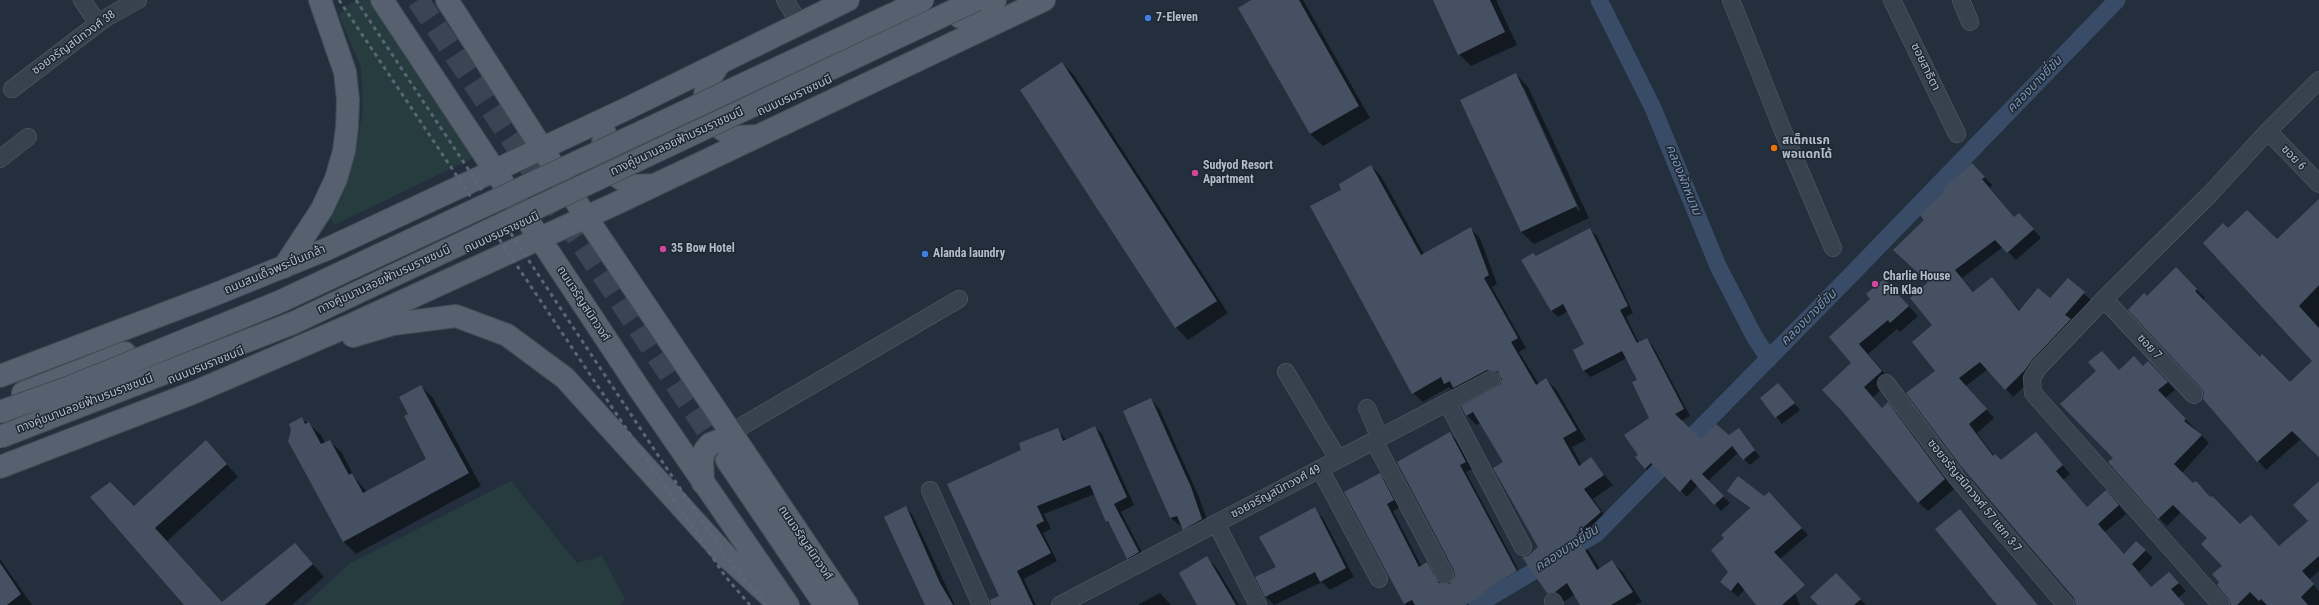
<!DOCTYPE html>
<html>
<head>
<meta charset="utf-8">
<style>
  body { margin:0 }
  canvas { display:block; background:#242f3e }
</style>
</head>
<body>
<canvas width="2319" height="605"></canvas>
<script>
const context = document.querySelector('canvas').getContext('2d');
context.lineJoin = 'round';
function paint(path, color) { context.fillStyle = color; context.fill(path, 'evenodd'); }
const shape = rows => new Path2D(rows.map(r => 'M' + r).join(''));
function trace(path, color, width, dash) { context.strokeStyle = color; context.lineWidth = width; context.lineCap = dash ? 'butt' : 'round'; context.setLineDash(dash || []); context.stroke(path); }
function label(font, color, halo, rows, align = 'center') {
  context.font = font + ' "Roboto Condensed","Noto Sans Thai",sans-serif'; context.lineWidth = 3; context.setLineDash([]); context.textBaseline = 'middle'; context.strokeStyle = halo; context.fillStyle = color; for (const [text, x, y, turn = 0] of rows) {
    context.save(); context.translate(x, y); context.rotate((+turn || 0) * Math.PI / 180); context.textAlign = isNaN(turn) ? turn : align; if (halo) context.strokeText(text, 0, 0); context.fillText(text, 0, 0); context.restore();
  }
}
const green = shape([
  [362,0,372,0,475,157,334,225,331,218,345,188,357,144,363,109,361,67,339,15,351,3],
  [511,481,577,563,602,556,625,599,620,605,305,605,349,564]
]);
const shadow = shape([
  [1253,0,1303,0,1370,118,1323,146,1310,134],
  [1434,0,1496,0,1517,45,1471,66,1459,54],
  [1062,63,1074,75,1228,313,1188,340,1176,327],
  [1516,74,1528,87,1589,218,1534,244,1521,232],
  [1522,88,1524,88,1580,210,1578,211],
  [1371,166,1381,176,1424,254,1471,229,1480,238,1497,284,1492,287,1526,348,1519,352,1539,384,1546,380,1556,389,1586,440,1572,447,1582,466,1591,459,1613,485,1593,499,1610,522,1586,541,1588,543,1585,545,1600,569,1612,562,1622,571,1642,602,1635,605,1581,605,1575,594,1565,601,1558,602,1548,592,1528,557,1539,547,1505,462,1481,423,1476,425,1467,415,1502,384,1502,379,1455,393,1449,387,1423,402,1413,393,1343,190],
  [1980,172,1992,185,1990,188,2015,218,2027,222,2041,238,2016,260,2003,247,1962,278,1974,292,1992,278,2020,311,2050,300,2068,279,2092,301,2033,378,2013,397,1988,369,1966,386,1994,418,1977,433,1994,456,2001,461,2036,433,2070,474,2063,480,2088,508,2114,499,2126,514,2105,532,2125,555,2139,544,2153,558,2139,572,2152,588,2169,573,2186,591,2178,598,2185,605,2082,605,2065,588,1936,371,1930,283],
  [2319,207,2319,456,2301,439,2266,470,2204,399,2205,393,2147,297,2176,269,2205,298,2203,300,2260,358,2290,384,2313,361,2228,229,2277,240],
  [1590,230,1597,236,1633,313,1626,317,1639,343,1647,339,1653,346,1690,416,1681,421,1701,441,1729,437,1739,430,1760,457,1750,465,1738,453,1708,481,1730,503,1721,511,1698,485,1687,497,1659,469,1652,475,1645,468,1639,456,1650,418,1638,380,1627,358,1591,377,1584,371,1574,351,1586,345,1568,311,1558,317,1552,311,1523,260,1537,257],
  [1884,280,1918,316,1900,332,1897,329,1868,354,1891,381,1873,397,1882,408,1888,404,1897,413,1954,489,1928,511,1918,502,1852,363,1872,299],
  [2134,357,2144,367,2156,370,2175,390,2165,398,2209,443,2182,473,2240,526,2279,547,2310,521,2319,483,2319,571,2309,580,2319,591,2319,605,2231,605,2221,583,2224,566,2208,538,2181,512,2167,526,2159,518,2114,458,2119,371],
  [1778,384,1800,410,1782,424,1761,398],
  [421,386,433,398,481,486,356,554,344,542,289,441,292,430,301,419,308,423,321,435,325,443,330,441,342,453,355,478,367,492,428,459,409,414],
  [1151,399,1159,408,1199,497,1210,528,1192,538,1182,525,1180,526,1171,518],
  [1095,427,1102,434,1134,505,1121,512,1146,560,1135,566,1128,558,1112,526,1107,522,1095,494,1044,514,1051,529,1043,533,1057,561,1024,579,1036,605,999,605,1022,451,1057,429,1066,440],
  [1450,434,1456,440,1472,469,1466,472,1523,578,1489,599,1492,605,1406,605,1379,474,1386,481,1400,507,1393,511,1422,567,1427,563,1442,584,1451,585,1456,576],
  [206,441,238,477,167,541,223,603,307,557,324,577,292,605,186,605,134,508],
  [1728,491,1776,500,1808,535,1780,559,1800,605,1757,605,1745,589,1738,597,1728,588,1729,572,1726,539,1750,509],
  [906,508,912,514,955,605,926,605],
  [1314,509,1323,518,1354,577,1330,590,1322,582,1274,605,1266,597,1256,578,1277,568],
  [1960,510,1968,518,2038,605,1998,605],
  [1207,558,1216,567,1239,605,1199,605],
  [0,559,32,605,0,605],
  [1836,575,1866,605,1819,605],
  [1160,593,1171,605,1139,605,1139,604]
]);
const canal = shape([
  [1599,0,1653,108,1718,266,1754,336,1769,359],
  [1477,605,1596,534,1846,280,2117,0]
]);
const building = shape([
  [1251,0,1299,0,1359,106,1310,134,1238,8],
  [1433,0,1490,0,1505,32,1458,55],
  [1062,62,1217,301,1175,328,1020,90],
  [1516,73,1577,206,1521,232,1460,100],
  [1972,163,1985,177,1982,179,2014,217,2019,213,2034,229,2007,253,1995,240,1955,270,1973,292,1992,277,2019,311,2038,288,2050,298,2068,278,2085,292,2065,315,2071,319,2032,360,2025,370,2005,390,1980,362,1959,378,1987,409,1969,424,1993,456,1995,454,2001,460,2036,432,2063,465,2056,471,2087,507,2106,490,2119,505,2098,524,2124,554,2136,541,2146,550,2132,564,2151,587,2169,572,2179,583,2171,589,2185,605,2076,605,2074,598,1961,466,1906,393,1935,371,1912,342,1932,325,1910,298,1928,282,1893,250,1924,220,1920,215,1944,191,1942,190],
  [1371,165,1421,255,1471,227,1489,275,1484,278,1518,338,1511,342,1536,385,1546,378,1577,430,1563,438,1579,466,1591,457,1604,475,1584,489,1601,512,1578,532,1579,534,1576,535,1597,570,1612,560,1633,592,1611,605,1580,605,1567,583,1555,592,1547,593,1522,557,1528,556,1538,547,1493,468,1503,462,1473,412,1466,416,1461,406,1500,385,1502,379,1498,371,1487,370,1453,388,1450,381,1444,384,1441,377,1412,394,1310,206,1341,190,1339,184],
  [2319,199,2319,285,2299,306,2319,328,2319,457,2292,431,2257,462,2203,399,2204,393,2201,388,2128,310,2144,293,2147,296,2176,267,2197,289,2195,291,2234,331,2260,357,2262,354,2290,382,2312,361,2203,243,2223,223,2228,228,2247,210,2277,239],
  [1590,228,1628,306,1620,310,1637,343,1647,338,1684,409,1675,414,1701,439,1716,424,1729,435,1739,428,1755,450,1743,460,1732,446,1702,474,1724,496,1714,505,1691,479,1680,492,1651,463,1645,469,1635,457,1638,455,1624,435,1649,418,1632,382,1637,380,1622,351,1583,371,1573,350,1584,344,1563,304,1551,311,1521,260,1533,253,1536,256],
  [1884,279,1909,306,1890,323,1888,320,1859,344,1882,371,1864,387,1882,408,1888,402,1945,479,1918,503,1843,412,1822,390,1851,363,1829,337,1870,299,1866,294],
  [2102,351,2119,370,2134,356,2143,366,2148,361,2168,382,2158,390,2186,419,2184,421,2202,435,2174,464,2193,483,2196,481,2210,497,2212,496,2240,524,2251,515,2279,546,2308,521,2293,505,2319,481,2319,556,2302,571,2314,584,2301,597,2308,605,2267,605,2261,599,2259,601,2250,592,2237,605,2231,605,2228,598,2217,585,2219,582,2212,574,2222,566,2201,544,2207,538,2173,505,2158,519,2108,462,2113,458,2060,404,2096,371,2088,362],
  [1778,383,1795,403,1775,418,1760,398],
  [421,385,469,473,343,542,288,441,291,430,289,424,302,417,305,424,309,422,321,444,330,440,349,475,352,473,363,493,426,459,404,416,408,414,399,397],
  [1151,398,1191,487,1202,519,1183,530,1177,516,1170,518,1123,411],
  [1095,426,1127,497,1114,504,1139,552,1127,559,1108,521,1106,522,1090,485,1037,506,1044,521,1036,525,1051,553,1017,571,1033,605,991,605,990,600,999,596,947,484,1021,450,1019,443,1058,428,1063,441],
  [1450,432,1466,462,1460,465,1517,571,1483,592,1484,595,1466,605,1415,605,1412,600,1404,604,1344,492,1380,473,1394,500,1387,504,1419,567,1427,562,1439,583,1450,584,1455,576,1454,570,1397,462],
  [206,440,227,464,155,528,222,602,295,543,313,564,265,605,184,605,90,497,110,482,134,506],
  [1738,476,1764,496,1769,492,1802,528,1774,552,1805,585,1782,605,1756,605,1738,582,1731,591,1720,582,1728,572,1711,550,1724,538,1721,535,1750,508,1727,491],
  [906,506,940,583,953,605,925,605,917,588,884,517],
  [1315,507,1346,568,1320,582,1315,572,1265,597,1255,577,1276,567,1259,537],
  [1960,509,1988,544,2038,605,1997,605,1935,529],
  [1207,556,1236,605,1197,605,1179,573],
  [0,563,21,594,7,605,0,605],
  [1836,573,1861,599,1854,605,1818,605,1810,597]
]);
const primaryTunnel = shape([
  [418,0,725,457]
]);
const street = shape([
  [82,0,98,23],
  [785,0,800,24],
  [1731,0,1783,131,1833,248],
  [1892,0,1957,134],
  [1961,0,1970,22],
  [12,89,104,19,138,0],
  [2268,131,2319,184],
  [0,159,28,137],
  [2104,299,2194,395],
  [1286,372,1338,459],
  [1886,383,1957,478,2066,605],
  [1447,402,1523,547],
  [1367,408,1380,438],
  [730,433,959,299],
  [1374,441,1445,575],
  [1320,469,1379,579],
  [930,490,981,605],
  [1216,523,1258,605],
  [1553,601,1555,605],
  [1060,605,1492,379],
  [2221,605,2033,393,2032,378,2039,367,2104,299,2210,194,2268,131,2319,80]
]);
const primary = shape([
  [382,0,640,390,788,605],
  [447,0,586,217,847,605],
  [960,17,995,0],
  [719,64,707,83,703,105,712,123,735,137,756,136],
  [605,133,601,154,610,172,633,186,655,185],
  [284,267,322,209,336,179,344,151,347,127,348,100,345,72,320,0],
  [353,336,393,324,456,316,507,335,565,378,726,556,773,599],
  [0,376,216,294,327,249,624,110,848,0],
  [23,393,125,353],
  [727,460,825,605],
  [0,467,195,392,353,324,617,203,1044,0],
  [703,483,702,459,705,450,710,444,718,441,727,443,744,454]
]);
const rail = shape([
  [339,0,725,576,750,605],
  [356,0,703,523,730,562,766,605]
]);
const primaryBridge = shape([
  [0,412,70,387,279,302,923,0],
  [0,437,293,323,976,0]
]);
const markers = [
  [1148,18,4,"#3f7fe0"],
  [1774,148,4,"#e8710a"],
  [1195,173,4,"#d1479c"],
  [663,249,4,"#d1479c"],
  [925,254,4,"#3f7fe0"],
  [1875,284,4,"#d1479c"]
];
const poiNames = [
  ["7-Eleven",1156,18],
  ["สเต็กแรก",1782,141],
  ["พอแดกได้",1782,155],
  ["Sudyod Resort",1203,166],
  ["Apartment",1203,180],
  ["35 Bow Hotel",671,249],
  ["Alanda laundry",933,254],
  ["Charlie House",1883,277],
  ["Pin Klao",1883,291]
];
const streetNames = [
  ["ซอยจรัญสนิทวงศ์ 38",74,43,-36],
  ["ซอยสาธิตา",1925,67,64],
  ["ถนนบรมราชชนนี",795,96,-25],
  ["ทางคู่ขนานลอยฟ้าบรมราชชนนี",677,142,-25],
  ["ซอย 6",2293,158,46],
  ["ถนนบรมราชชนนี",502,233,-25],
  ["ถนนสมเด็จพระปิ่นเกล้า",275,270,-23],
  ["ทางคู่ขนานลอยฟ้าบรมราชชนนี",384,280,-25],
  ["ถนนจรัญสนิทวงศ์",583,304,57],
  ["ซอย 7",2149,347,47],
  ["ถนนบรมราชชนนี",206,366,-22],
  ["ทางคู่ขนานลอยฟ้าบรมราชชนนี",85,404,-21],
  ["ซอยจรัญสนิทวงศ์ 49",1276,492,-28],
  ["ซอยจรัญสนิทวงศ์ 57 แยก 3-7",1974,496,51],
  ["ถนนจรัญสนิทวงศ์",805,543,56]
];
const waterNames = [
  ["คลองบางยี่ขัน",2035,85,-46],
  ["คลองผักหนาม",1683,180,68],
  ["คลองบางยี่ขัน",1809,318,-45],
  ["คลองบางยี่ขัน",1567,549,-33]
];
paint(green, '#263c3f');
paint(shadow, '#0007');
trace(canal, '#394c67', 17);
paint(building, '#455162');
trace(primaryTunnel, '#3a4453', 22, [22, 11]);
trace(street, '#565f6c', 18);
trace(primary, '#414a57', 24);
trace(street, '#38414e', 17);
trace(primary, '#56606e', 22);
trace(rail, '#5a6575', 3, [4, 4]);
trace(primaryBridge, '#414a57', 24, []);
trace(primaryBridge, '#56606e', 22);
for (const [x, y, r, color] of markers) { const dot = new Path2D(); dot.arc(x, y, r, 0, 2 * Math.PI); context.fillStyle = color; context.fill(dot); trace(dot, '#1d2633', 1.5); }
label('bold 12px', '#b4bcc9', '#1d2633', poiNames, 'left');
label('12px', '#b4bcc9', '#1d2633', streetNames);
label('italic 13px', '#7c92b1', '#1d2633', waterNames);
</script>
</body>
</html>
